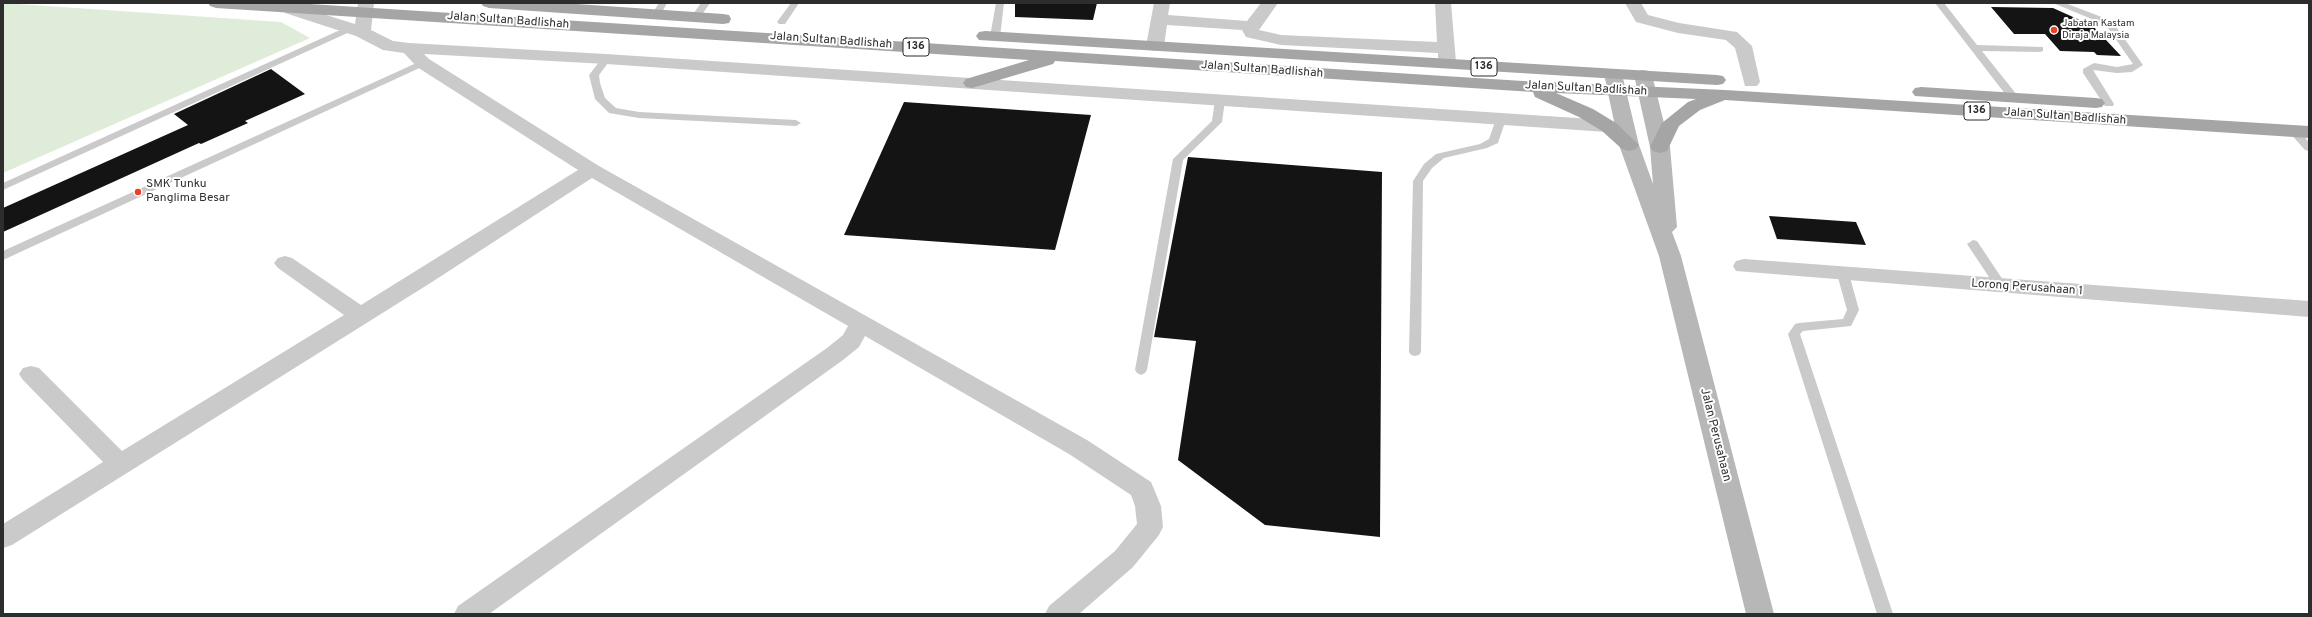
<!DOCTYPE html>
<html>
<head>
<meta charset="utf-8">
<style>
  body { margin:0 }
  #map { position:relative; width:2312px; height:617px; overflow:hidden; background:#fff; font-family:Overpass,sans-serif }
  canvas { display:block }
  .frame { position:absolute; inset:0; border:4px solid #2d2d2d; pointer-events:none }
</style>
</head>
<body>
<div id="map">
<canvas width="2312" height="617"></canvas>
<div class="frame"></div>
</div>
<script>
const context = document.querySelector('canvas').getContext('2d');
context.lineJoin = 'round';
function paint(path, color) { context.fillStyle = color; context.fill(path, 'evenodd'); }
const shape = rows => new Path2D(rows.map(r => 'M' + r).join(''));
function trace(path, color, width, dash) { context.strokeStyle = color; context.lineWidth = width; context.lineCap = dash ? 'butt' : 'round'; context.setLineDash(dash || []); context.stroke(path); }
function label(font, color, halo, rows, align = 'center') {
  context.font = font + ' Overpass,sans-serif'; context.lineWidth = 4; context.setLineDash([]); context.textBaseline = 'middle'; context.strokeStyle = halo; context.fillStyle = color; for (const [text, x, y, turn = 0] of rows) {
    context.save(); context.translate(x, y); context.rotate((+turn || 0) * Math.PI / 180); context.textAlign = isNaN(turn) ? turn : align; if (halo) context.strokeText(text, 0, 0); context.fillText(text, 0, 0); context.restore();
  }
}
const green = shape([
  [3,3,281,22,310,38,3,173]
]);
const building = shape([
  [1015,3,1097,3,1093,20,1015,17],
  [1991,7,2053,8,2093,26,2121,56,2097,55,2094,52,2060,51,2045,34,2014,34],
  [271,69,305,94,245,121,248,123,201,144,199,143,3,232,3,208,188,125,174,114],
  [904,102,1091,115,1055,250,844,235],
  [1188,157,1382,172,1380,537,1265,525,1178,460,1196,341,1154,337],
  [1769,216,1856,222,1866,245,1777,239]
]);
const lane = shape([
  [659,3,667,3,660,16,657,17,652,14,659,3],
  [701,3,710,3,699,19,693,19,691,17,701,3],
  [791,3,799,3,785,24,779,24,777,22,791,3],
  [996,3,1004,3,1000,37,995,40,990,37,996,3],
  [1935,3,1944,3,1977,45,2043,47,2043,51,2040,52,1982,51,2017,95,2017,99,2009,99,1935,3],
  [2053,3,2065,3,2112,21,2143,65,2132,72,2117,73,2093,70,2114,104,2113,106,2105,106,2083,73,2083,69,2094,63,2117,67,2133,64,2106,25,2053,3],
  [351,25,356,28,354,30,3,190,3,183,351,25],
  [606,56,611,59,599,75,600,83,605,98,616,108,639,112,796,120,801,123,796,126,639,118,609,113,595,99,589,75,603,57,606,56],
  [423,60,428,63,426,65,3,260,3,251,423,60],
  [1220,97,1225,100,1222,122,1183,160,1147,370,1145,373,1141,375,1137,373,1135,370,1173,159,1212,121,1215,100,1220,97],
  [1501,116,1506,119,1498,143,1487,148,1444,158,1432,168,1423,181,1421,352,1419,355,1415,356,1411,355,1409,352,1413,181,1424,164,1436,154,1480,144,1489,139,1496,119,1501,116],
  [2293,128,2297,129,2309,142,2309,151,2305,150,2288,131,2293,128],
  [1973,240,1977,241,2007,286,2005,289,1997,289,1967,244,1973,240],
  [1843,270,1849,274,1859,310,1851,326,1803,331,1800,334,1893,614,1877,614,1788,334,1795,324,1799,323,1843,319,1847,310,1837,274,1843,270]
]);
const street = shape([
  [358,3,374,3,371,30,393,41,409,43,606,54,1607,120,1614,122,1616,126,1614,130,1607,132,606,64,424,54,429,59,599,166,1087,440,1151,482,1161,506,1163,527,1159,535,1133,567,1079,614,1045,614,1049,606,1115,551,1137,524,1135,506,1131,495,1069,454,865,336,859,347,843,360,489,614,454,614,458,606,827,348,843,335,848,326,592,178,432,282,12,545,3,548,3,524,103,462,23,380,19,374,23,368,31,366,39,368,122,451,344,315,278,268,274,263,278,258,285,256,292,258,361,305,578,170,417,67,404,53,383,50,356,36,285,13,283,9,285,5,291,4,355,24,358,3],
  [1154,3,1170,3,1168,15,1247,21,1261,3,1278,3,1259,30,1281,35,1437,42,1435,3,1451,3,1456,62,1453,66,1447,67,1441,66,1438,62,1438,53,1281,45,1246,37,1242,30,1167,25,1164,46,1161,50,1155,51,1149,50,1146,46,1154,3],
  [1625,3,1641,3,1648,15,1679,23,1737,32,1752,46,1760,82,1757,86,1745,86,1735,48,1726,40,1678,33,1636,22,1625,3],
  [1744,259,2309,301,2309,317,1736,271,1733,266,1736,261,1744,259]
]);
const secondary = shape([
  [1613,69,1619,70,1622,74,1639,145,1653,184,1650,147,1634,75,1637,71,1643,70,1649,71,1652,75,1670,147,1677,227,1672,232,1681,256,1774,614,1746,614,1659,256,1619,145,1604,74,1607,70,1613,69]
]);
const primary = shape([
  [208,3,294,3,1523,81,1725,90,2309,126,2309,138,1725,100,1700,110,1679,126,1667,151,1660,153,1653,151,1650,147,1662,123,1688,102,1696,99,1556,93,1593,109,1616,123,1639,145,1636,149,1629,151,1622,149,1602,131,1579,117,1535,97,1533,92,1055,61,1053,64,972,88,966,87,963,83,966,79,1029,60,216,8,210,6,208,3],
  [481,3,562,3,723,14,729,15,731,19,729,23,723,24,489,8,483,6,481,3],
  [985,31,1717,75,1723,76,1726,80,1723,84,1717,85,979,40,976,36,979,32,985,31],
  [1921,87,2096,98,2102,99,2105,103,2102,107,2096,108,1915,96,1912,92,1915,88,1921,87]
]);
const markers = [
  [2054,30,4,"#ec4028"],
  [138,192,4,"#ec4028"]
];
const farPoinames = [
  ["Jabatan Kastam",2062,24],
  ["Diraja Malaysia",2062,36]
];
const shields = [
  [916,47,26],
  [1484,67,26],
  [1977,111,26]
];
const shieldNames = [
  ["136",916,47],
  ["136",1484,67],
  ["136",1977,111]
];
const streetNames = [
  ["Jalan Sultan Badlishah",508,21,4],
  ["Jalan Sultan Badlishah",831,41,4],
  ["Jalan Sultan Badlishah",1262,70,4],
  ["Jalan Sultan Badlishah",1586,89,3],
  ["Jalan Sultan Badlishah",2065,117,4],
  ["Lorong Perusahaan 1",2027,288,4],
  ["Jalan Perusahaan",1715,435,76]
];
const poiNames = [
  ["SMK Tunku",146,185],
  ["Panglima Besar",146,199]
];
paint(green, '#e0ecda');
paint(building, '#141414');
paint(lane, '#cacaca');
paint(street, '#cacaca');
paint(secondary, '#b7b7b7');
paint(primary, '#a5a5a5');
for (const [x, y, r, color] of markers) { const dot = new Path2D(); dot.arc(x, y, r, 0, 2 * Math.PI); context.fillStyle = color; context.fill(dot); trace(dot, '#fff', 1.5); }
label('10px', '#2d2d2d', '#fff', farPoinames, 'left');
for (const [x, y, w] of shields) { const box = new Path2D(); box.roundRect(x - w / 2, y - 9, w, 18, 3); context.fillStyle = '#fff'; context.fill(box); trace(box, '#2d2d2d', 1); }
label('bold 11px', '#2d2d2d', null, shieldNames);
label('12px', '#2d2d2d', '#fff', streetNames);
label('12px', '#2d2d2d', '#fff', poiNames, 'left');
</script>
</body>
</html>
